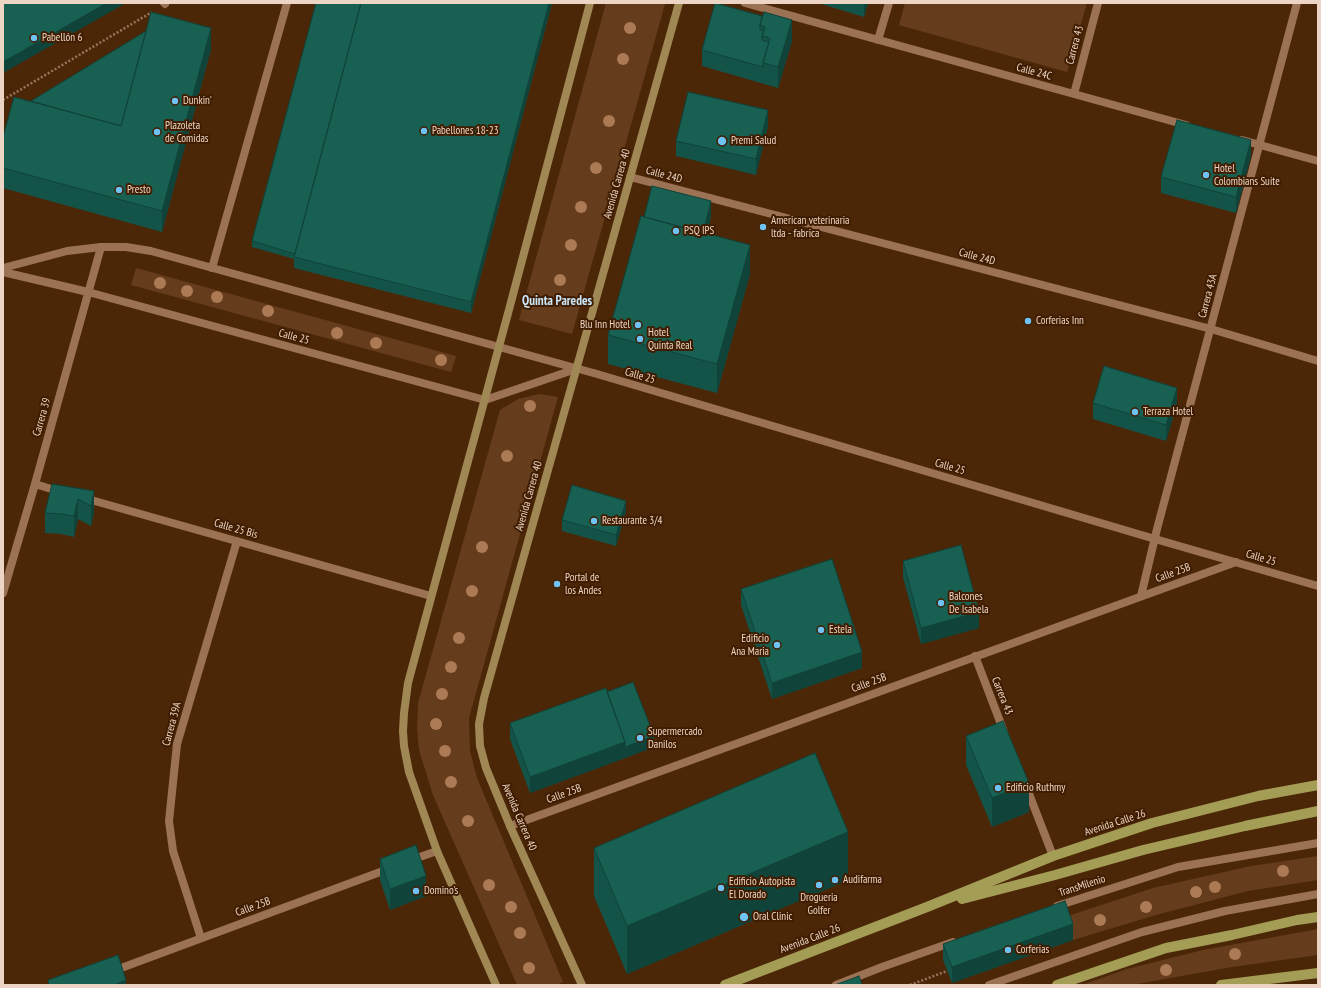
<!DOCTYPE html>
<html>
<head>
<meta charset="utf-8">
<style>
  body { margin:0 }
  #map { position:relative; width:1321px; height:988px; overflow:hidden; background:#4b2708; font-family:"PT Sans Narrow",sans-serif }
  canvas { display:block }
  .frame { position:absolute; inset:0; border:4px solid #edd5c5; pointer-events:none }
</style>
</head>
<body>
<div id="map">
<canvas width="1321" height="988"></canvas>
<div class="frame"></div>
</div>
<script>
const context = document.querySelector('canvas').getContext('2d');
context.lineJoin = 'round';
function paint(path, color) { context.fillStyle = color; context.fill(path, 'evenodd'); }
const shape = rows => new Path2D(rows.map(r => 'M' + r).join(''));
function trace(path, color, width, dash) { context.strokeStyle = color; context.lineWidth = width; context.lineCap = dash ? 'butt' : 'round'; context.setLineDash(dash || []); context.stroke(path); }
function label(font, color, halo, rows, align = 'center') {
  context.font = font + ' "PT Sans Narrow",sans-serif'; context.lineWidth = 4; context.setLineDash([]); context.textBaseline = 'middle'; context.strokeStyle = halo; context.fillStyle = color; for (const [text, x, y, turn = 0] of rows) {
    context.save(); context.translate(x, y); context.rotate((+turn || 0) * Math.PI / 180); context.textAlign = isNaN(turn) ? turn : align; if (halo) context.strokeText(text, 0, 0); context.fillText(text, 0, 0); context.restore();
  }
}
const green = shape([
  [606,3,665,4,572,334,519,320],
  [905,3,1087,3,1067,72,899,25],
  [136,268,456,356,451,372,131,285],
  [539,394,558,397,469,718,470,751,477,778,563,982,556,985,517,985,433,795,419,750,417,729,418,703,500,410,518,399],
  [1318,856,1318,880,1248,891,1156,915,1073,940,1065,917,1153,888,1251,866],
  [1318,929,1318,955,1232,967,1131,985,1082,985,1127,969,1203,950]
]);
const path = shape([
  [3,100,152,12],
  [910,985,947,971]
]);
const service = shape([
  [164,3,165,4],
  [212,268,287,3],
  [1057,906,1178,867,1318,843],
  [836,985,882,967,953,942],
  [989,985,1142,932,1225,911,1318,894]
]);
const minor = shape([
  [745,3,1186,125],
  [878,40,889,3],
  [1074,94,1098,3],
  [1242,140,1318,161],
  [630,177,1211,329,1318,361],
  [35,484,61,492],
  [84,498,431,596],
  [3,593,35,484,101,247],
  [1141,596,1157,529,1297,3],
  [975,656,1004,732],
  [1026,786,1053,856],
  [510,826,1236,562],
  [201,938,173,851,169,821,177,744,237,541]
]);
const tertiary = shape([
  [3,268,67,251,101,247,126,247,151,251,597,374,1155,539,1318,586],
  [3,272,88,292,485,400,576,369],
  [411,860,437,851],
  [113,971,391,868]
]);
const secondary = shape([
  [496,985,437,851,409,772,404,746,403,731,404,713,408,683,415,657,510,306,590,3],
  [582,985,510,826,486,768,480,746,479,724,484,698,679,3]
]);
const primary = shape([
  [962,899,1055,875,1143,850,1245,826,1318,811],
  [725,985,927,907,1053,856,1152,823,1258,796,1318,785],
  [1057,985,1166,948,1232,935,1297,920,1318,917],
  [1221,985,1318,973]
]);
const trees = [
  [630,28],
  [623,59],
  [609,121],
  [596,168],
  [581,207],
  [571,245],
  [560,280],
  [160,283],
  [187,291],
  [217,297],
  [268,311],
  [337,333],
  [376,343],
  [441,360],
  [530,406],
  [507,456],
  [482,547],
  [472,591],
  [459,638],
  [451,667],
  [442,694],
  [436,724],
  [445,751],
  [451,782],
  [468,821],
  [1283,871],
  [489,885],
  [1215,887],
  [1196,892],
  [511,907],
  [1146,907],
  [1100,920],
  [520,933],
  [1235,954],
  [529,968],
  [1166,970]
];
const wall = shape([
  [552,3,471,313,294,268,294,259,252,247,252,241],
  [818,3,868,3,864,17],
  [762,16,792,41,778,88,702,66,702,50],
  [211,49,162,232,3,188,3,137,31,101],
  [768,126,756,175,676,156,676,141],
  [1251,156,1236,213,1161,193,1161,177],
  [644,217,711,217,707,234,750,274,717,393,608,364,608,335],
  [1093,403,1177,404,1166,441,1093,419],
  [94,491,94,512,91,526,78,519,74,537,61,534,45,533,45,513],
  [626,511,616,546,562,531,562,520],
  [903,561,979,628,921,644,903,577],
  [741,589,862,668,772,699,741,605],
  [607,692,654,747,625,758,530,793,510,739,510,723],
  [966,736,1029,812,992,827,966,765],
  [594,848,848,880,627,974,594,896],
  [380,859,426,896,390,910,380,880],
  [1073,940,952,983,943,960,943,944]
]);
const shadedWall = shape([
  [107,3,126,3,3,73,3,62],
  [549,3,552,3,471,313,471,302],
  [864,3,868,3,864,17],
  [792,20,792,41,778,88,778,67],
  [211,28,211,49,162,232,162,211],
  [768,110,768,126,756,175,756,159],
  [1251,140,1251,156,1236,213,1236,197],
  [711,201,711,217,700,260,700,245],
  [750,245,750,274,717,393,717,364],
  [1177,388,1177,404,1166,441,1166,425],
  [94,491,94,512,91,526,91,506],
  [78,499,78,519,74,537,74,516],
  [626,501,626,511,616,546,616,535],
  [979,612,979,628,921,644,921,628],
  [862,652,862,668,772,699,772,683],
  [654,736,654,747,625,758,530,793,530,777,625,742],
  [1029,783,1029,812,992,827,992,798],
  [848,832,848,880,627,974,627,926],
  [426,876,426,896,390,910,390,889],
  [1073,924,1073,940,952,983,952,967],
  [126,980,126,985,114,985]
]);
const building = shape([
  [3,3,107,3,3,62,3,3],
  [316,3,361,3,295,254,252,241,316,3],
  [361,3,549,3,471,302,294,257,361,3],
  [715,3,762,16,760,25,760,30,764,31,762,36,762,40,769,42,763,63,763,67,702,50,715,3],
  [151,12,211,28,162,211,3,168,3,137,14,97,121,126,151,12],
  [764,12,792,20,778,67,763,63,770,38,762,36,765,27,760,25,764,12],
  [146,31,121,126,31,101,146,31],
  [688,92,768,110,756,159,676,141,688,92],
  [1177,120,1251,140,1236,197,1161,177,1177,120],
  [652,186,711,201,703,233,644,217,652,186],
  [641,216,750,245,717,364,608,335,641,216],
  [1104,366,1177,388,1166,425,1093,403,1104,366],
  [52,484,94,491,91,506,78,499,74,516,61,514,45,513,52,484],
  [572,485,626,501,616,535,562,520,572,485],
  [961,545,979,612,921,628,903,561,961,545],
  [832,559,862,652,772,683,741,589,832,559],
  [633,682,654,736,625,747,625,742,607,692,633,682],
  [606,688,625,742,530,777,510,723,606,688],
  [1003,721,1029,783,992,798,966,736,1003,721],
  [815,753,848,832,627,926,594,848,815,753],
  [416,845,426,876,390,889,380,859,416,845],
  [1065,901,1073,924,952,967,943,944,1065,901],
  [118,955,126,980,114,985,49,985,48,980,118,955],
  [859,976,862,985,835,985,859,976]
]);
const markers = [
  [34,38,4,"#6fc2f4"],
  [175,101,4,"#6fc2f4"],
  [424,131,4,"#6fc2f4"],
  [157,132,4,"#6fc2f4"],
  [722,141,5,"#6fc2f4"],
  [1206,175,4,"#6fc2f4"],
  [119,190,4,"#6fc2f4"],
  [763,227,4,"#6fc2f4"],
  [676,231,4,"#6fc2f4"],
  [1028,321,4,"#6fc2f4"],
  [638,325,4,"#6fc2f4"],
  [640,339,4,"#6fc2f4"],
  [1135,412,4,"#6fc2f4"],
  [594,521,4,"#6fc2f4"],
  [557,584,4,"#6fc2f4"],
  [941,603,4,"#6fc2f4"],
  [821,630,4,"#6fc2f4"],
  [777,645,4,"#6fc2f4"],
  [640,738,4,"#6fc2f4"],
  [998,788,4,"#6fc2f4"],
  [835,880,4,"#6fc2f4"],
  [819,885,4,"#6fc2f4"],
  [721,888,4,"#6fc2f4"],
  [416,891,4,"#6fc2f4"],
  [744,917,5,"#6fc2f4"],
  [1008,950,4,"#6fc2f4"]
];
const poiNames = [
  ["Pabellón 6",42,38],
  ["Dunkin'",183,101],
  ["Plazoleta",165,126],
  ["de Comidas",165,139],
  ["Pabellones 18-23",432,131],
  ["Premi Salud",731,141],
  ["Hotel",1214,169],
  ["Colombians Suite",1214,182],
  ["Presto",127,190],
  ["American veterinaria",771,221],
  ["ltda - fabrica",771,234],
  ["PSQ IPS",684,231],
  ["Corferias Inn",1036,321],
  ["Blu Inn Hotel",630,325,"right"],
  ["Hotel",648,333],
  ["Quinta Real",648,346],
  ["Terraza Hotel",1143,412],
  ["Restaurante 3/4",602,521],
  ["Portal de",565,578],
  ["los Andes",565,591],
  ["Balcones",949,597],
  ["De Isabela",949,610],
  ["Estela",829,630],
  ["Edificio",769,639,"right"],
  ["Ana Maria",769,652,"right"],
  ["Supermercado",648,732],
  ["Danilos",648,745],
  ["Edificio Ruthmy",1006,788],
  ["Audifarma",843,880],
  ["Edificio Autopista",729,882],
  ["El Dorado",729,895],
  ["Domino's",424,891],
  ["Drogueria",819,898,"center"],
  ["Golfer",819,911,"center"],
  ["Oral Clinic",753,917],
  ["Corferias",1016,950]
];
const streetNames = [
  ["Carrera 43",1075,45,-75],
  ["Calle 24C",1034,72,15],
  ["Calle 24D",664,175,15],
  ["Avenida Carrera 40",617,184,-74],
  ["Calle 24D",977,257,15],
  ["Carrera 43A",1208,296,-75],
  ["Calle 25",294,337,15],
  ["Calle 25",640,376,16],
  ["Carrera 39",42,417,-74],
  ["Calle 25",950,467,16],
  ["Avenida Carrera 40",529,496,-74],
  ["Calle 25 Bis",236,529,16],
  ["Calle 25",1261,558,16],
  ["Calle 25B",1173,573,-20],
  ["Calle 25B",869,683,-20],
  ["Carrera 43",1002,696,68],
  ["Carrera 39A",172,724,-75],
  ["Calle 25B",564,794,-20],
  ["Avenida Carrera 40",519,817,67],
  ["Avenida Calle 26",1115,823,-18],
  ["TransMilenio",1082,886,-18],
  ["Calle 25B",253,907,-20],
  ["Avenida Calle 26",810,939,-21]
];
const quarterNames = [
  ["Quinta Paredes",557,301]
];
paint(green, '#663d1c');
trace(path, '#95765e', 2.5, [2, 2]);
trace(service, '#9c7254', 8);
trace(minor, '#9c7254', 8);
trace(tertiary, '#9c7254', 8);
trace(secondary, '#a08855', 8);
trace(primary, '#a49d56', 10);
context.fillStyle = '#ac7a54';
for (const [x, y] of trees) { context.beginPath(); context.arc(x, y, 6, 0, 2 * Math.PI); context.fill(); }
paint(wall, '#145347');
paint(shadedWall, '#104339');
paint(building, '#176052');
trace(building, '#104339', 1);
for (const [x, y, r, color] of markers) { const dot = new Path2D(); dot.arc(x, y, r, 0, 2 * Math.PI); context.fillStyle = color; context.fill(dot); trace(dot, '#401d00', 1.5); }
label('11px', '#edd5c5', '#401d00', poiNames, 'left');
label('11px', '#edd5c5', '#401d00', streetNames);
label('bold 13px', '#cae7fa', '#401d00', quarterNames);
</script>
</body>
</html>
